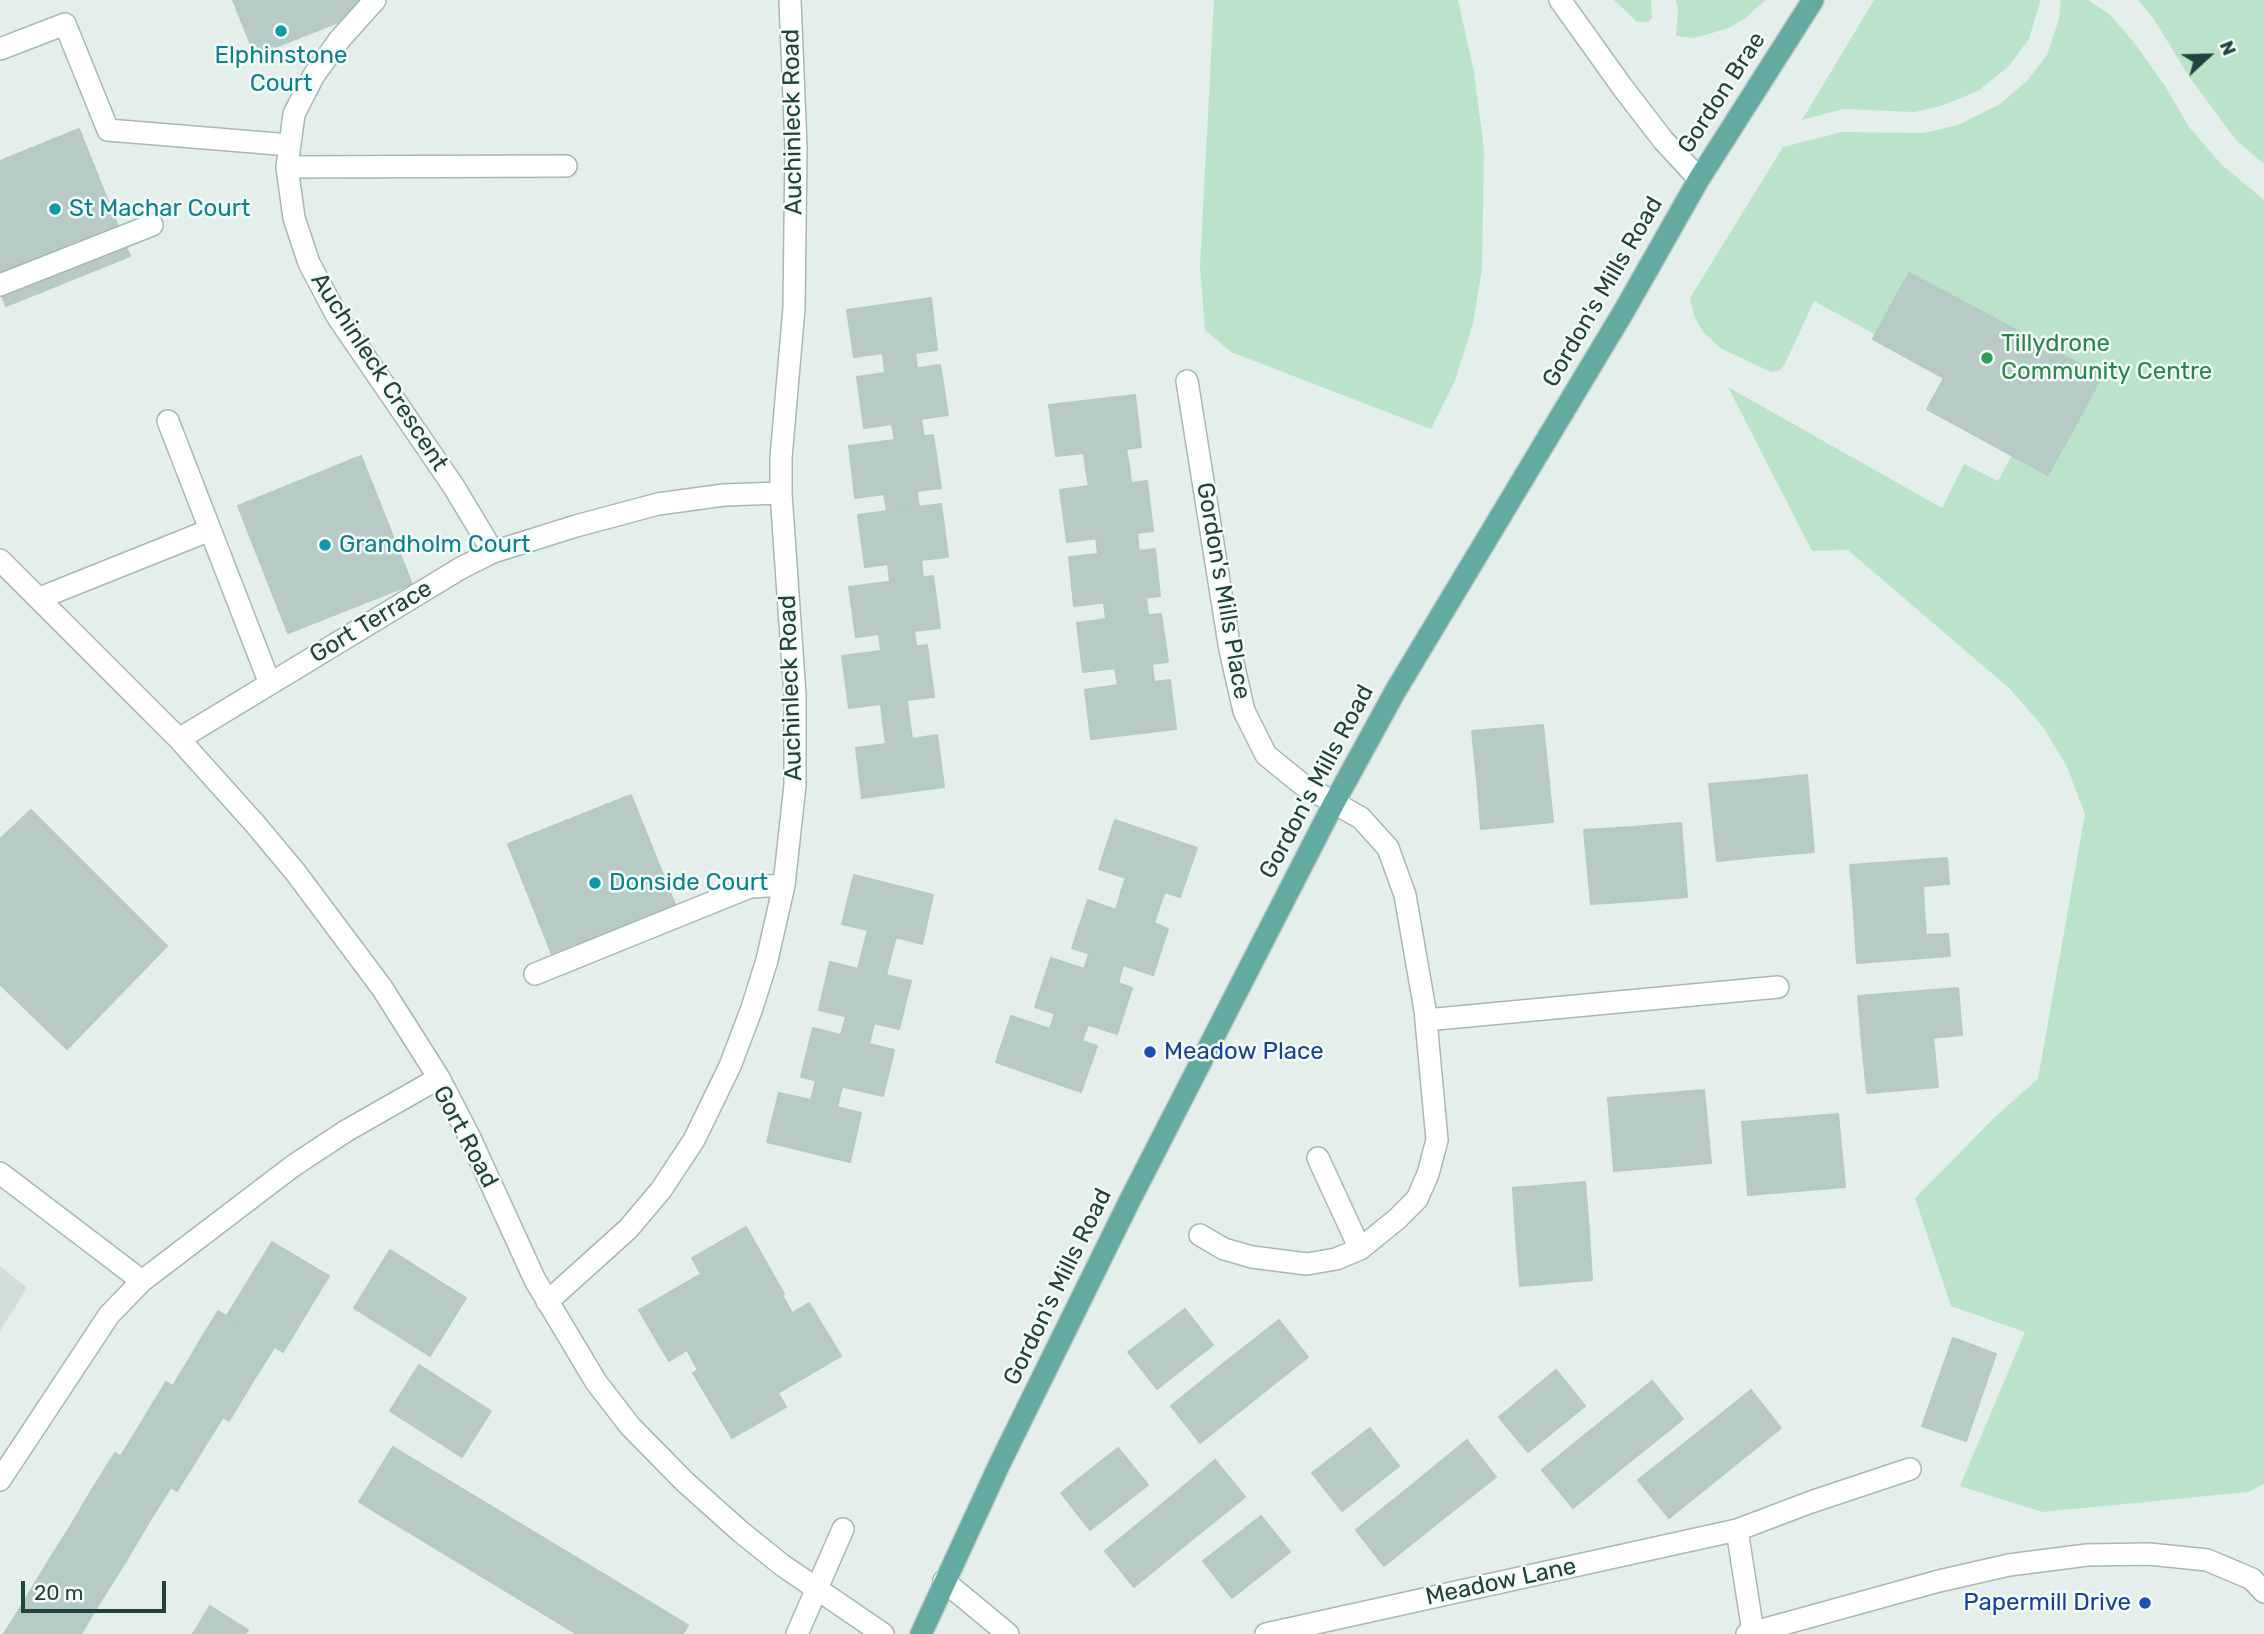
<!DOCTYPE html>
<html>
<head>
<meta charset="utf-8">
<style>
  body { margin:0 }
  #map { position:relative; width:2264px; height:1634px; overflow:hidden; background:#e4efeb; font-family:Rubik,sans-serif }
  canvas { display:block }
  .north { position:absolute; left:2173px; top:21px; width:70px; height:70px; -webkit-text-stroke:5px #f5fbf8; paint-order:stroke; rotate:68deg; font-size:19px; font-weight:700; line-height:28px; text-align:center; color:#20433e }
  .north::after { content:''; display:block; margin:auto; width:24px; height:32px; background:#20433e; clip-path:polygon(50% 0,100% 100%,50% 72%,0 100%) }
  .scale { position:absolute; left:21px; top:1581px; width:145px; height:32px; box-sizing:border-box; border:4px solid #20433e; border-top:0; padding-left:9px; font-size:21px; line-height:24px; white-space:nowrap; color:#20433e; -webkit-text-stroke:5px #f5fbf8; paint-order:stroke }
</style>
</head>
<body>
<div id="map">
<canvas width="2264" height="1634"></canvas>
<div class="north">N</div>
<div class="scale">20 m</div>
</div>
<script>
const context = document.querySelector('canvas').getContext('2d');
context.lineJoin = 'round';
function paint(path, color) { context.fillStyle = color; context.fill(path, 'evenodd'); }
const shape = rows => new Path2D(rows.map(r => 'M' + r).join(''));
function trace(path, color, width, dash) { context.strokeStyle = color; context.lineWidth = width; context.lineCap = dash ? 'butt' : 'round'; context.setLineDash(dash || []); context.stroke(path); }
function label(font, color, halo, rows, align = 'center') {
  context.font = font + ' Rubik,sans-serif'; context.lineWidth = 5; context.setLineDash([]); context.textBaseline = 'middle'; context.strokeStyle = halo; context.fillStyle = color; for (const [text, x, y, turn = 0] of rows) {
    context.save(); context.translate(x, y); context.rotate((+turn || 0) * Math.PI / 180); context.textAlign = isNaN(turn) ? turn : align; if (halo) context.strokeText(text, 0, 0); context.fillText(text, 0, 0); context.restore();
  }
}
const built = shape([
  [0,1266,27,1288,0,1331]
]);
const green = shape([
  [1214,0,1458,0,1474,72,1484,150,1482,269,1473,324,1454,383,1431,429,1231,352,1205,330,1200,266],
  [1614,0,1651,0,1652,18,1648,22,1637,22],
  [1676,0,1765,0,1747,17,1729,28,1695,38,1676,36,1678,9],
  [1874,0,2040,0,2040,2,2029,39,2008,67,1978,91,1941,106,1915,112,1843,109,1802,120],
  [2061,0,2088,0,2109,14,2133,41,2165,86,2189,127,2221,164,2264,200,2264,1484,2248,1492,2042,1512,1960,1486,2025,1332,1951,1306,1915,1198,1995,1117,2038,1079,2085,814,2067,767,2044,728,2009,688,1848,550,1812,551,1728,387,1942,508,1964,464,1998,481,2012,455,2049,475,2101,376,1909,273,1876,335,1814,301,1784,366,1779,371,1771,372,1720,348,1703,332,1694,316,1690,298,1783,147,1842,132,1924,133,1958,125,2000,104,2027,81,2047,55,2059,19],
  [2138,0,2264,0,2264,164,2236,140,2190,78,2153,18]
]);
const building = shape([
  [233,0,377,0,379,6,255,55,233,0],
  [79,129,130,256,6,306,0,290,0,161,79,129],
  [1909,273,2102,376,2048,475,1927,409,1944,378,1873,339,1909,273],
  [931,298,937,350,915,353,917,368,885,373,883,353,854,357,847,310,931,298],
  [940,365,948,415,921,419,924,437,895,441,892,424,864,428,857,377,940,365],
  [1135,395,1141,447,1126,449,1129,465,1086,470,1084,453,1056,456,1049,405,1135,395],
  [933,435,941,488,917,491,919,508,887,512,884,494,855,498,849,446,933,435],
  [361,456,412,584,288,633,238,506,361,456],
  [1129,465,1131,483,1147,481,1153,531,1067,542,1060,490,1089,486,1086,470,1129,465],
  [941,504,948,557,921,560,923,577,890,582,888,564,865,567,858,515,941,504],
  [1137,533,1139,551,1155,549,1160,596,1074,606,1069,557,1098,554,1096,538,1137,533],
  [933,576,940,628,914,631,916,646,881,651,879,634,856,637,849,587,933,576],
  [1146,597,1148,615,1161,614,1168,662,1083,672,1077,623,1106,619,1104,603,1146,597],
  [927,645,934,697,907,700,909,718,883,722,881,704,849,708,842,656,927,645],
  [1152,664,1154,682,1170,680,1176,729,1091,739,1085,690,1118,685,1115,668,1152,664],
  [909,718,912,739,937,735,944,787,862,798,856,748,886,744,883,722,909,718],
  [1543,725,1548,773,1477,780,1472,731,1543,725],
  [1548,773,1553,822,1481,829,1477,780,1548,773],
  [1807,775,1814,852,1766,856,1758,780,1807,775],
  [1758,780,1766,856,1717,861,1709,784,1758,780],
  [631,795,682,922,559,972,508,844,631,795],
  [31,810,167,946,67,1049,0,984,0,839,31,810],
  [1115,820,1197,848,1180,897,1165,892,1160,905,1121,892,1126,878,1099,869,1115,820],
  [1681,823,1687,897,1638,901,1633,827,1681,823],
  [1633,827,1638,901,1591,904,1584,830,1633,827],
  [1947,858,1949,884,1923,886,1924,909,1854,914,1850,865,1947,858],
  [854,875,933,895,922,944,896,937,891,955,863,949,868,930,842,924,854,875],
  [1121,892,1160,905,1154,923,1168,929,1153,975,1072,948,1088,900,1116,910,1121,892],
  [1924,909,1926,935,1948,934,1950,956,1857,963,1854,914,1924,909],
  [863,949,891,955,886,975,911,981,899,1029,819,1010,830,962,858,969,863,949],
  [1089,954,1123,966,1118,983,1132,988,1117,1034,1035,1007,1051,958,1084,969,1089,954],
  [1958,988,1962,1035,1862,1044,1858,996,1958,988],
  [1055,1013,1088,1025,1082,1041,1097,1046,1081,1092,996,1062,1011,1016,1050,1029,1055,1013],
  [846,1016,874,1023,869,1044,894,1050,883,1096,801,1077,813,1028,841,1035,846,1016],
  [1933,1038,1938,1087,1867,1093,1862,1044,1933,1038],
  [816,1080,842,1087,837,1107,861,1113,850,1162,767,1142,779,1093,811,1100,816,1080],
  [1704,1090,1711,1163,1663,1167,1656,1094,1704,1090],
  [1656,1094,1663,1167,1614,1171,1608,1098,1656,1094],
  [1838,1114,1845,1187,1797,1191,1790,1118,1838,1114],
  [1790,1118,1797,1191,1748,1195,1742,1122,1790,1118],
  [1585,1182,1589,1231,1516,1237,1513,1188,1585,1182],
  [746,1227,784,1294,782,1295,792,1313,809,1303,841,1356,778,1393,786,1407,732,1438,693,1373,698,1370,687,1350,669,1361,639,1310,701,1274,692,1258,746,1227],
  [1589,1231,1592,1280,1520,1286,1516,1237,1589,1231],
  [272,1242,329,1276,307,1312,250,1278,272,1242],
  [390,1250,428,1274,392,1332,354,1308,390,1250],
  [428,1274,466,1298,430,1356,392,1332,428,1274],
  [250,1278,307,1312,283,1352,226,1317,250,1278],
  [1185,1309,1213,1345,1157,1389,1128,1352,1185,1309],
  [218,1311,275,1346,253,1381,197,1346,218,1311],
  [1279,1320,1308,1357,1254,1400,1224,1363,1279,1320],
  [1953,1338,1996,1354,1966,1441,1922,1426,1953,1338],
  [197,1346,253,1381,229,1421,173,1386,197,1346],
  [1224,1363,1254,1400,1200,1443,1171,1406,1224,1363],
  [419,1365,491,1411,462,1457,390,1411,419,1365],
  [1556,1370,1585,1406,1528,1452,1499,1417,1556,1370],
  [1652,1381,1683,1419,1628,1463,1597,1425,1652,1381],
  [166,1382,223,1417,200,1454,143,1420,166,1382],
  [1751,1390,1781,1428,1725,1473,1695,1435,1751,1390],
  [143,1420,200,1454,177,1491,121,1456,143,1420],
  [1597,1425,1628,1463,1573,1508,1542,1470,1597,1425],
  [1370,1428,1399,1466,1342,1511,1312,1473,1370,1428],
  [1695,1435,1725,1473,1669,1518,1638,1480,1695,1435],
  [1467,1440,1496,1477,1440,1521,1412,1485,1467,1440],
  [393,1447,688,1625,683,1634,577,1634,359,1502,393,1447],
  [1118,1448,1148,1485,1090,1530,1061,1493,1118,1448],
  [115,1453,171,1487,149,1522,93,1488,115,1453],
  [1215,1460,1245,1497,1190,1541,1161,1505,1215,1460],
  [1412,1485,1440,1521,1384,1566,1356,1530,1412,1485],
  [93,1488,149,1522,126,1561,70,1527,93,1488],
  [1161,1505,1190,1541,1134,1587,1105,1551,1161,1505],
  [1261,1516,1290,1552,1232,1598,1203,1561,1261,1516],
  [70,1527,126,1561,102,1599,46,1565,70,1527],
  [46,1565,102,1599,81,1634,25,1600,46,1565],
  [25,1600,80,1634,4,1634,25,1600],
  [210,1606,248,1630,245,1634,193,1634,210,1606]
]);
const minor = shape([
  [375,0,340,39,314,75,294,114,287,167,294,218,309,263,337,316,454,487,493,552],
  [1560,0,1623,88,1663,140,1699,179],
  [0,49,65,24,108,130,290,145],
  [287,167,566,166],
  [0,285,152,225],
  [1187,381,1230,650,1244,711,1266,755,1303,785,1361,818,1388,848,1405,895,1425,1010,1437,1140,1428,1174,1417,1199,1397,1219,1360,1249,1336,1259,1307,1264,1252,1257,1224,1249,1200,1235],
  [168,421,270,684],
  [0,560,179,739,256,825,296,873,382,988,439,1078],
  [40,598,210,530],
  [179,739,461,568,493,552,576,526,658,504,724,495,781,493],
  [535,974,750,887,784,885],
  [1426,1020,1778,987],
  [1318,1158,1360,1249],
  [0,1173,142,1281],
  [547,1302,628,1229,661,1190,694,1140,730,1066,752,1008,767,960,784,885,795,785,795,695,781,493,781,458,794,308,796,147,790,0],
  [0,1480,109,1315,142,1281,293,1166,346,1131,439,1078,470,1138,535,1280,596,1382,630,1426,685,1482,741,1532,782,1565,883,1634],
  [1737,1530,1753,1632],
  [944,1581,1008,1634],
  [797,1634,843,1529],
  [1266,1634,1737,1530,1811,1502,1910,1469],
  [1747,1634,1939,1581,2009,1565,2087,1555,2149,1554,2207,1560,2252,1579,2264,1592]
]);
const major = shape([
  [921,1634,1000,1463,1129,1202,1334,803,1396,690,1624,311,1699,179,1813,0]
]);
const markers = [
  [281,31,7,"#0f9aa8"],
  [55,209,7,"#0f9aa8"],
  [1987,358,7,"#2e9e5b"],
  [325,545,7,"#0f9aa8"],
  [595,883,7,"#0f9aa8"],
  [1150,1052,7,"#1a4fb4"],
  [2145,1603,7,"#1a4fb4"]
];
const cultureNames = [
  ["Elphinstone",281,56,"center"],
  ["Court",281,84,"center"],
  ["St Machar Court",69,209],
  ["Grandholm Court",339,545],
  ["Donside Court",609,883]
];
const streetNames = [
  ["Gordon Brae",1722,93,-57],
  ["Auchinleck Road",793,122,-91],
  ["Gordon's Mills Road",1603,292,-60],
  ["Auchinleck Crescent",379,372,57],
  ["Gordon's Mills Place",1223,591,80],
  ["Gort Terrace",371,622,-31],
  ["Auchinleck Road",791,688,-92],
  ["Gordon's Mills Road",1317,782,-62],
  ["Gort Road",465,1137,62],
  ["Gordon's Mills Road",1058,1287,-64],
  ["Meadow Lane",1501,1582,-12]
];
const leisureNames = [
  ["Tillydrone",2001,344],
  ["Community Centre",2001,372]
];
const transitNames = [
  ["Meadow Place",1164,1052],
  ["Papermill Drive",2131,1603,"right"]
];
paint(built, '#d1dfda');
paint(green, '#bae3ca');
paint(building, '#b8cac5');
trace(building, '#b5cac3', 2);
trace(minor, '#a5b8b4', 24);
trace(major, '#c1cac9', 24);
trace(minor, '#fff', 21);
trace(major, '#63aaa0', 21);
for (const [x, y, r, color] of markers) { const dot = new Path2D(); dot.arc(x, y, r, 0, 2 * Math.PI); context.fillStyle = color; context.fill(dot); trace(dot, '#f5fbf8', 2.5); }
label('24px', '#0d838f', '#f5fbf8', cultureNames, 'left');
label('24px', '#20433e', '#f5fbf8', streetNames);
label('24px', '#27864d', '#f5fbf8', leisureNames, 'left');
label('24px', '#164399', '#f5fbf8', transitNames, 'left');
</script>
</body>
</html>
